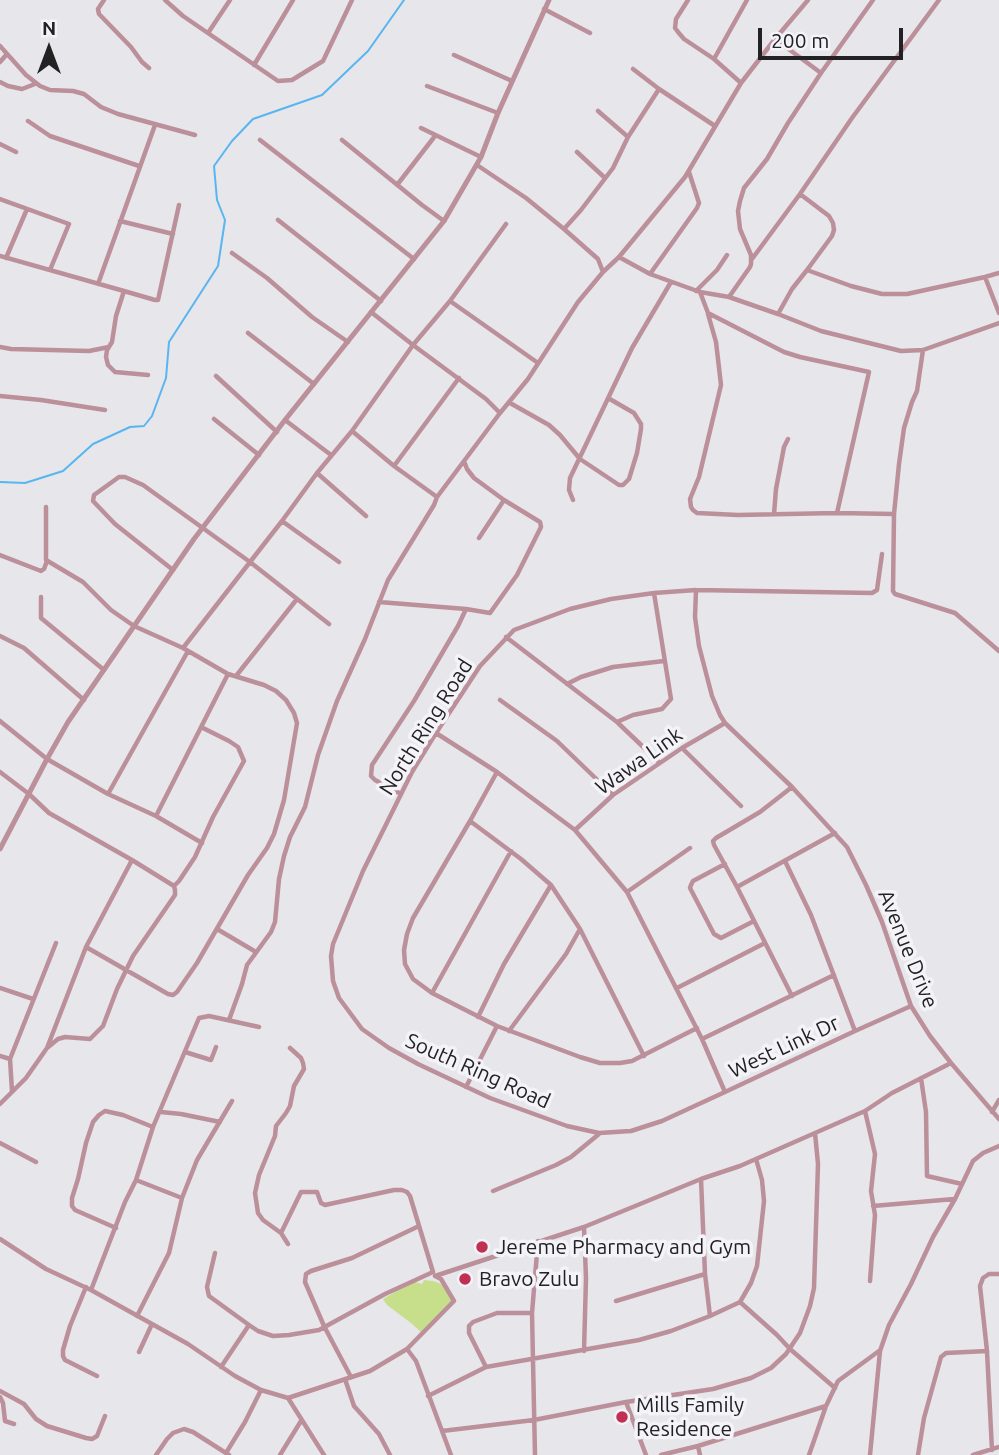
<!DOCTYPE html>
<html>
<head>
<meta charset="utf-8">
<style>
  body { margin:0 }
  #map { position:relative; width:999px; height:1455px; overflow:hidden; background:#e6e6eb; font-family:Ubuntu,sans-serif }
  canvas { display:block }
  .north { position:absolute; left:14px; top:14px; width:70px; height:70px; -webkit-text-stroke:5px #f3f3f8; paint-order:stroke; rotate:0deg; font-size:19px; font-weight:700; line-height:28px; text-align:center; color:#222123 }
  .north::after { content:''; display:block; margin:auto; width:24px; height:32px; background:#222123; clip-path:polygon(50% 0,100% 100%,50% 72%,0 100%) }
  .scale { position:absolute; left:758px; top:28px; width:145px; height:32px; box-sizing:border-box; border:4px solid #222123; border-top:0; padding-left:9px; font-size:21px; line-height:24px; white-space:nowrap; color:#222123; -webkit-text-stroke:5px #f3f3f8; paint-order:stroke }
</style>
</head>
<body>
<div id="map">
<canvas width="999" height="1455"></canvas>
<div class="north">N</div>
<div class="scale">200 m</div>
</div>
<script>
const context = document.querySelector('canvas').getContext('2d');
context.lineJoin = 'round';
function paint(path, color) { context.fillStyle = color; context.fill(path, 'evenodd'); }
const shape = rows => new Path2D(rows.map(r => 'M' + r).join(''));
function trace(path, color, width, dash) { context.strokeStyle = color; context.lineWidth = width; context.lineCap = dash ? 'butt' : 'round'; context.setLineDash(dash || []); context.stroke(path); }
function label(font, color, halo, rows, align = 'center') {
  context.font = font + ' Ubuntu,sans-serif'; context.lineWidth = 7; context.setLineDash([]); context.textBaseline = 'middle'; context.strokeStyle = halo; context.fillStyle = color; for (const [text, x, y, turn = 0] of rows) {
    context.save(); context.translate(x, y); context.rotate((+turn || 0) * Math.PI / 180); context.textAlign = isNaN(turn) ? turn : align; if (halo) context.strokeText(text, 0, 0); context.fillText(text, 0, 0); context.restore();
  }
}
const green = shape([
  [424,1280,433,1281,444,1285,452,1301,421,1332,411,1323,387,1305,383,1299,411,1283,415,1282,422,1284]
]);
const stream = shape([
  [0,482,25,483,63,471,93,444,130,427,144,426,152,416,166,378,169,342,218,266,225,220,217,200,214,166,232,141,253,119,322,95,368,51,404,0]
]);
const minor = shape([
  [104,0,98,9,99,14,131,47,142,62,149,68],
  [165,0,183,16,278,81,292,80,323,61,352,0],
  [688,0,676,19,675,28,678,32,684,39,714,59,741,83],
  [544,9,590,33],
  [208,33,230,0],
  [0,46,26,75,40,86,50,90,73,91,84,94,101,107,118,114,195,135],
  [454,55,512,81],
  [714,59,747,0],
  [0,62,7,54],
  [254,65,293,0],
  [633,69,659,89,715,126],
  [821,73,873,0],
  [0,82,8,86,22,89,35,84],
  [427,86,498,113],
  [598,111,628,137],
  [28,121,50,136,139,166],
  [421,128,481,157],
  [260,140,414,259],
  [342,140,422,205,444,221],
  [0,144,16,152],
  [577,152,605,178],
  [477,165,526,198,564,229,581,210,613,168,628,137,659,89],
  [397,185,435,136],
  [800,194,829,216,833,223,834,230,832,236,807,270],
  [0,199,69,224,50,270],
  [278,220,381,301],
  [120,221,173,234],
  [564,229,598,259,603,272],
  [232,253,267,278,312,317,348,342],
  [0,256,124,291,116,316,112,342,107,350,106,357,108,365,115,372,148,375],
  [619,257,650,274,700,292,708,313,784,352,800,357,869,372,837,513],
  [6,258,27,209],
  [752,259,800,194,852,118,939,0],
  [650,274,697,208,699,203,689,172],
  [985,277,999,313],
  [98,284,155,125],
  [124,291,155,300,158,300,179,205],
  [696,291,717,270,727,255],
  [700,292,729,297,750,267,751,264,751,255,740,229,738,211,740,201,744,188,767,159,788,123,821,73,775,39],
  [729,297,778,314,821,331,901,351,923,350,999,323],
  [450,301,506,224],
  [371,312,413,345,486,399,500,413,528,379,578,302,603,272,619,257,685,177,741,83,775,39,808,0],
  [708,314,716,342,721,385,699,477,690,499,691,507,693,510,697,513,738,515,837,513,894,514],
  [778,314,792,289,807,270,851,286,882,294,907,294,985,277,999,273],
  [248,333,314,384],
  [0,347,11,349,89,351,109,347],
  [923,350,917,391,912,402,904,428,899,464,894,514,893,591,895,594,955,613,999,651],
  [216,376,277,432],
  [0,396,41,400,105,410],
  [510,403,549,425,560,435,580,459,619,485,623,485,629,479,637,453,641,429,641,424,634,413,608,398],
  [214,419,259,455],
  [285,420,331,455],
  [352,431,394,466,437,497,500,413],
  [394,466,459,378],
  [317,473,366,516],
  [573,500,569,490,570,478,632,348,671,282],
  [46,507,46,560,83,582,111,610,134,626,183,648,228,674,264,685,276,691,286,700,294,713,297,723,284,800,274,834,267,848,248,875,197,963,177,992,173,995,168,994,86,947,47,1048],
  [774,514,776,489,784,447,788,439],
  [282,521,339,562],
  [479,538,504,500],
  [0,555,41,571,44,569,47,561],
  [173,570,115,524,93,501,94,495,119,477,125,477,143,485,250,562,329,624],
  [696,590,695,617,699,646,712,696,720,715,725,723,792,787,847,847,866,885,882,922,911,1006,930,1036,951,1063,999,1119],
  [41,597,41,618,104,670],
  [379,602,466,609,490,613,517,575,541,527,540,522,504,500,474,478,467,469,464,461],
  [0,636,24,648,84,700],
  [506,637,617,722,660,763],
  [183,648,282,521,317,473,352,431,413,345,450,301,538,363],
  [236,676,297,599],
  [567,684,581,677,613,667,664,661],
  [500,700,557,741,613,795],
  [0,721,47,759,108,794,156,816,228,674],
  [617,722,633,715,662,709,671,699,654,593],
  [436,733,497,772,575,830,627,892,702,1039,725,1092,855,1031,811,915,785,861],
  [682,748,741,806],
  [0,772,29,794,49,813,132,860,174,886,175,890,175,895,133,956,117,989,103,1026,90,1039,65,1037,58,1039,47,1048,26,1078,0,1104],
  [497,772,470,821,413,918,407,934,404,950,405,964,413,979,432,993,497,1026,580,1057,600,1063,620,1063,632,1061,697,1028],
  [108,794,188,651],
  [401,794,375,780,371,776,372,765,414,701,458,626,466,609],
  [156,816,202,843],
  [470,821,521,859,551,885,580,929,644,1056],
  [575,830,613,795,682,748,725,723],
  [725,864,693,881,691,885,690,888,714,934,721,938,754,921],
  [174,886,179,881,195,857,213,817,244,761,238,747,229,741,201,727],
  [737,887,835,833],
  [627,892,690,848],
  [217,929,256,952],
  [86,947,132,860],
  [0,988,33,999],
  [677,988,765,943],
  [432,993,511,851],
  [792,996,737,887,714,845,713,841,716,838,760,812,792,787],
  [478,1017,504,964,551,885],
  [229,1020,242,984,247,965,271,932,275,922,279,879,284,856,290,837,305,807,318,755,337,701,365,639,388,580,434,505,437,497],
  [509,1031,566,954,580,929],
  [855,1031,911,1006],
  [702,1039,834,975],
  [185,1052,211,1060,216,1047],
  [0,1056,10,1059],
  [921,1078,926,1112,927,1176,962,1184],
  [466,1087,497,1026],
  [12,1091,10,1059,56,943],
  [725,1092,662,1121,631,1131,599,1133,567,1126,490,1098,418,1064,389,1048,362,1029,339,998,333,981,331,956,333,944,363,871,412,772,436,733,480,666,514,630,570,609,611,599,654,593,696,590,872,593,877,590,882,554],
  [865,1111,875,1154,871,1191,875,1215,870,1281],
  [161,1112,181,1114,220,1122],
  [992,1112,999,1100],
  [0,1143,36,1162],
  [701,1179,705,1274,710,1316],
  [136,1180,182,1198],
  [493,1191,556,1165,571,1157,599,1134],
  [873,1206,954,1199],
  [116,1228,75,1210,72,1206,72,1198,78,1179,86,1143,93,1122,99,1115,105,1111,123,1115,153,1127],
  [281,1233,301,1192,317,1192,321,1203,325,1205,394,1190,402,1190,407,1192,410,1196,433,1272],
  [0,1239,46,1269,91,1290,188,1344,235,1376,261,1390,288,1398,370,1371,407,1349,454,1301,441,1279,435,1276,584,1227,701,1179,740,1166,865,1111,892,1093,951,1063],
  [288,1244,281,1233,263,1220,258,1213,255,1193,259,1175,275,1136,276,1126,286,1113,290,1106,294,1086,304,1069,303,1063,301,1058,290,1048],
  [215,1253,207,1287,209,1296,249,1325,258,1331,273,1336,289,1335,319,1330,385,1294,433,1272],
  [86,1287,70,1326,63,1350,63,1356,65,1360,97,1376],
  [91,1290,125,1202,136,1180,153,1127,199,1018,209,1016,259,1027],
  [616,1301,705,1274],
  [740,1302,777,1335,790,1349,835,1388],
  [137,1316,169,1253,182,1198,197,1160,232,1101],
  [407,1349,416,1361,451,1455],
  [584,1351,586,1278,584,1227],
  [139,1352,152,1324],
  [221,1367,249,1325],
  [486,1367,469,1333,469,1326,473,1322,497,1313,532,1313],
  [351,1377,324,1326,305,1282,306,1274,311,1271,352,1258,419,1226],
  [345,1379,354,1406,379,1434,390,1455],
  [0,1391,24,1404,36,1419,47,1426,86,1438,92,1439,97,1436,105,1416],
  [428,1396,486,1367,639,1340,671,1331,710,1316,740,1302,751,1283,757,1266,764,1201,762,1180,756,1159],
  [0,1397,3,1403,5,1421,14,1424],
  [288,1398,324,1455],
  [626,1402,646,1455],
  [442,1431,534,1420,626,1402,713,1389,751,1378,771,1368,786,1354,800,1333,810,1306,814,1288,818,1164,815,1133],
  [698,1446,700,1455],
  [992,1450,987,1351,980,1286,983,1278,989,1274,999,1274],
  [226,1453,245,1422,261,1390],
  [156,1455,167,1439,173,1433,184,1429,193,1432,229,1455],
  [280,1455,301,1421],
  [535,1455,532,1313,538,1241],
  [661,1455,698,1446,826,1406],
  [809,1455,826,1406,838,1381,879,1351],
  [870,1455,880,1351,889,1325,911,1284,933,1237,955,1199,973,1161,983,1153,999,1146],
  [918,1455,924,1418,941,1357,946,1353,987,1351],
  [973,1455,999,1447]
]);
const tertiary = shape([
  [0,849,47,759,68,722,194,539,285,420,444,221,481,157,498,113,549,0]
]);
const markers = [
  [482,1247,7,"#c03053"],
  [465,1279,7,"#c03053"],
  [622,1417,7,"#c03053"]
];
const streetNames = [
  ["North Ring Road",426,727,-58],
  ["Wawa Link",639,761,-35],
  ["Avenue Drive",908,949,68],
  ["West Link Dr",784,1047,-25],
  ["South Ring Road",478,1071,24]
];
const poiNames = [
  ["Jereme Pharmacy and Gym",496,1247],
  ["Bravo Zulu",479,1279],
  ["Mills Family",636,1405],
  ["Residence",636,1429]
];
paint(green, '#c7de8a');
trace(stream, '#59b5f0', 2);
trace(minor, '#bc909a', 4.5);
trace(tertiary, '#bc909a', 5);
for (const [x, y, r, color] of markers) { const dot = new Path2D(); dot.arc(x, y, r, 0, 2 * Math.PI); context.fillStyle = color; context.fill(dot); trace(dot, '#f3f3f8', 2.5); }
label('21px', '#222123', '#f3f3f8', streetNames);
label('21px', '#222123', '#f3f3f8', poiNames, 'left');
</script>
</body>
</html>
